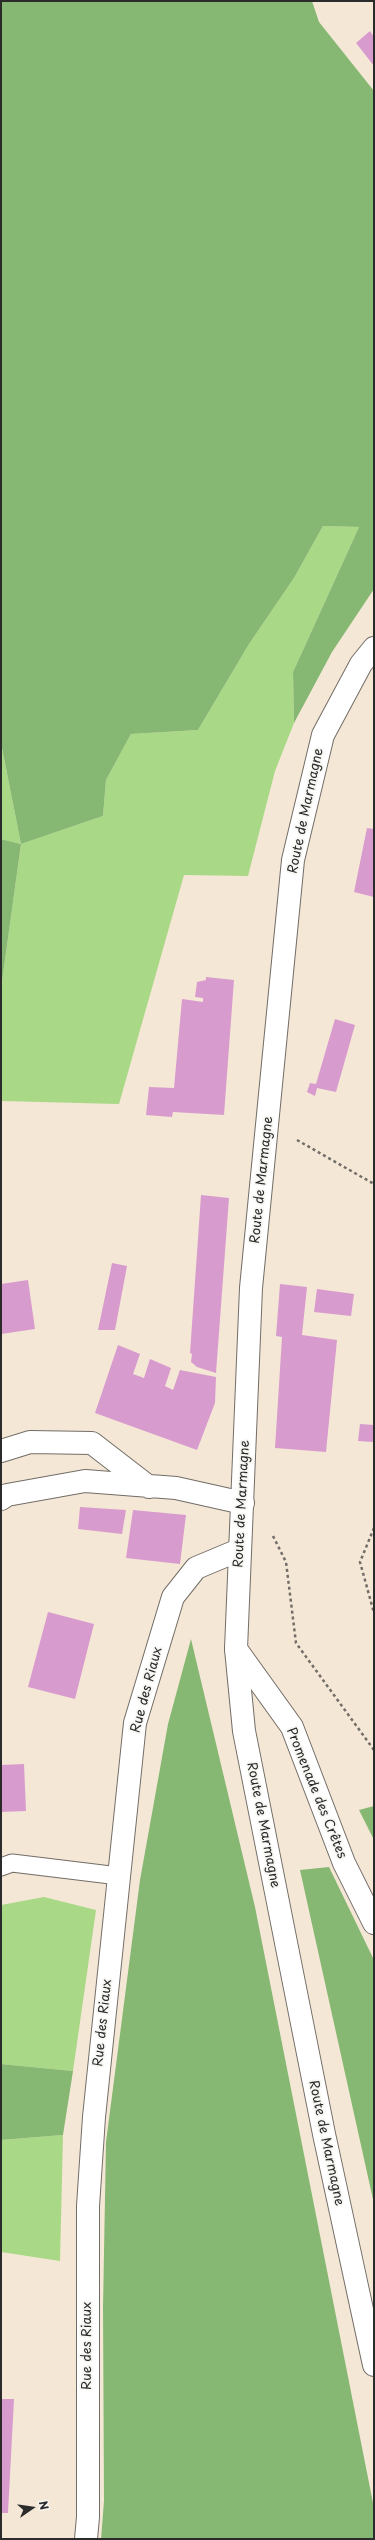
<!DOCTYPE html>
<html>
<head>
<meta charset="utf-8">
<style>
  body { margin:0 }
  #map { position:relative; width:375px; height:2540px; overflow:hidden; background:#f5e7d6; font-family:"Playpen Sans",sans-serif }
  canvas { display:block }
  .frame { position:absolute; inset:0; border:2px solid #2b2b2b; pointer-events:none }
  .north { position:absolute; left:12px; top:2488px; width:40px; height:40px; -webkit-text-stroke:3px #f6f6f2; paint-order:stroke; rotate:77deg; font-size:11px; font-weight:700; line-height:16px; text-align:center; color:#2b2b2b }
  .north::after { content:''; display:block; margin:auto; width:14px; height:18px; background:#2b2b2b; clip-path:polygon(50% 0,100% 100%,50% 72%,0 100%) }
</style>
</head>
<body>
<div id="map">
<canvas width="375" height="2540"></canvas>
<div class="frame"></div>
<div class="north">N</div>
</div>
<script>
const context = document.querySelector('canvas').getContext('2d');
context.lineJoin = 'round';
function paint(path, color) { context.fillStyle = color; context.fill(path, 'evenodd'); }
const shape = rows => new Path2D(rows.map(r => 'M' + r).join(''));
function trace(path, color, width, dash) { context.strokeStyle = color; context.lineWidth = width; context.lineCap = dash ? 'butt' : 'round'; context.setLineDash(dash || []); context.stroke(path); }
function label(font, color, halo, rows, align = 'center') {
  context.font = font + ' "Playpen Sans",sans-serif'; context.lineWidth = 3.5; context.setLineDash([]); context.textBaseline = 'middle'; context.strokeStyle = halo; context.fillStyle = color; for (const [text, x, y, turn = 0] of rows) {
    context.save(); context.translate(x, y); context.rotate((+turn || 0) * Math.PI / 180); context.textAlign = isNaN(turn) ? turn : align; if (halo) context.strokeText(text, 0, 0); context.fillText(text, 0, 0); context.restore();
  }
}
const green = shape([
  [323,526,359,527,293,672,294,723,275,771,248,876,184,875,119,1104,1,1101,1,989,21,844,1,839,1,743,21,844,103,816,106,780,131,734,198,730,249,644,294,578],
  [44,1897,96,1910,73,2071,1,2064,1,1905],
  [63,2135,60,2261,1,2252,1,2140]
]);
const forest = shape([
  [1,1,312,1,319,22,374,91,374,589,332,652,294,723,293,672,359,527,323,526,294,578,249,644,198,730,131,734,106,780,103,816,21,844,1,989,1,839,21,844,1,743],
  [191,1639,255,1907,374,2508,374,2539,101,2539,104,2501,103,2308,106,2142,140,1880,168,1724],
  [374,1806,374,1840,359,1810],
  [329,1867,374,1960,374,2204,300,1870],
  [1,2064,73,2071,63,2135,1,2140]
]);
const building = shape([
  [370,31,374,37,374,66,356,43],
  [367,828,374,829,374,897,354,892],
  [206,977,234,980,224,1115,173,1112,172,1117,146,1115,149,1087,174,1088,182,999,203,1002,203,998,195,997,197,982,206,980],
  [335,1019,355,1025,336,1092,317,1088,315,1096,307,1092,310,1083,316,1084],
  [201,1195,229,1198,216,1373,197,1367,191,1362,192,1354,190,1353],
  [112,1263,127,1266,115,1330,98,1330],
  [28,1280,35,1329,1,1334,1,1284],
  [280,1284,307,1287,302,1335,337,1340,326,1452,275,1448,282,1337,276,1336],
  [317,1289,354,1294,351,1316,314,1312],
  [118,1345,140,1354,133,1374,144,1378,150,1359,171,1368,165,1386,173,1390,180,1370,216,1377,215,1403,197,1450,95,1413],
  [360,1424,374,1425,373,1442,358,1441],
  [80,1507,126,1510,122,1534,78,1529],
  [133,1510,186,1515,180,1564,126,1558],
  [48,1612,94,1624,75,1699,28,1687],
  [24,1764,26,1811,1,1812,1,1765],
  [1,2399,14,2399,8,2513,1,2513]
]);
const path = shape([
  [297,1140,374,1184],
  [374,1528,360,1562,374,1613],
  [273,1536,286,1562,296,1643,374,1750]
]);
const service = shape([
  [1,1867,12,1863,119,1876]
]);
const minor = shape([
  [1,1451,30,1442,92,1443,149,1487],
  [1,1499,7,1495,85,1481,176,1488,243,1503],
  [236,1649,292,1727,344,1863,374,1923],
  [86,2539,88,2517,88,2206,94,2117,135,1723,173,1597,196,1568,239,1550]
]);
const tertiary = shape([
  [374,648,361,664,323,735,293,860,251,1288,236,1649,244,1731,324,2134,374,2365]
]);
const streetNames = [
  ["Route de Marmagne",306,811,-78],
  ["Route de Marmagne",262,1180,-84],
  ["Route de Marmagne",242,1504,-87],
  ["Rue des Riaux",147,1690,-75],
  ["Promenade des Crêtes",316,1793,68],
  ["Route de Marmagne",263,1825,79],
  ["Rue des Riaux",103,2023,-84],
  ["Route de Marmagne",326,2143,78],
  ["Rue des Riaux",87,2346,-90]
];
paint(green, '#a9d886');
paint(forest, '#86b873');
paint(building, '#d89bce');
trace(service, '#726d67', 19);
trace(minor, '#726d67', 24);
trace(tertiary, '#726d67', 24);
trace(path, '#726d67', 2.5, [3, 3]);
trace(service, '#fff', 17);
trace(minor, '#fff', 22);
trace(tertiary, '#fff', 22);
label('13px', '#2b2b2b', '#f6f6f2', streetNames);
</script>
</body>
</html>
